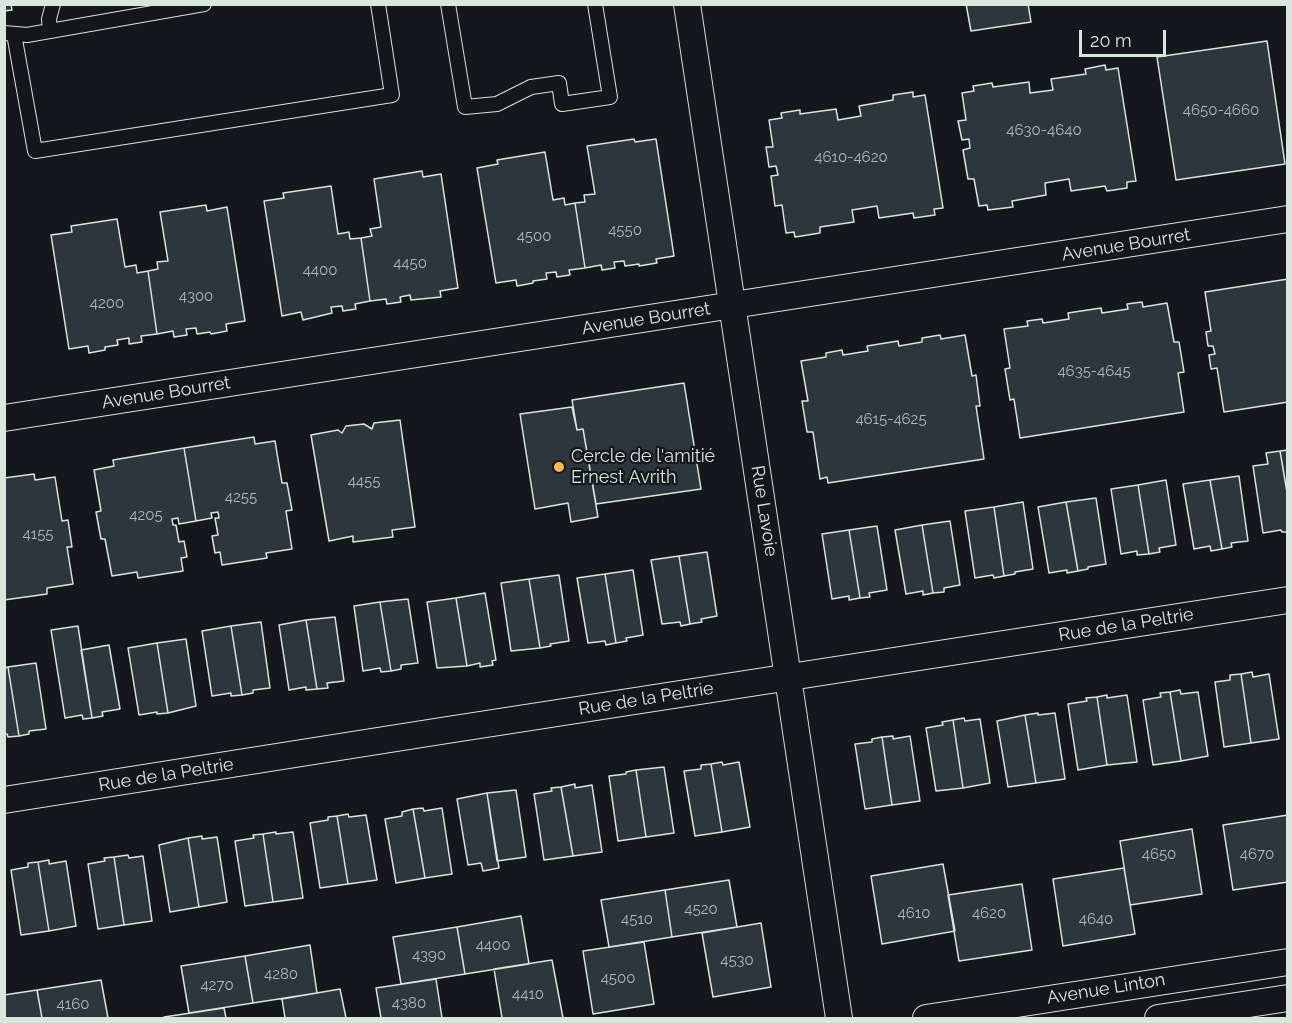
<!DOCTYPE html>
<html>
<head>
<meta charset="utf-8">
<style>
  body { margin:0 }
  #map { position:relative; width:1292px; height:1023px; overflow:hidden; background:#14181c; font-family:Raleway,sans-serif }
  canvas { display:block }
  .frame { position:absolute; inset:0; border:6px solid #d8e6dc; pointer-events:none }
  .scale { position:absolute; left:1079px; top:30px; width:87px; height:27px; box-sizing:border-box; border:3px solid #d8e6dc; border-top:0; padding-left:8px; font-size:18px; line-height:21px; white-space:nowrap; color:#d8e6dc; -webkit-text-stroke:4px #14181c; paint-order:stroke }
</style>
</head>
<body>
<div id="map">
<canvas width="1292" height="1023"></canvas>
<div class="frame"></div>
<div class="scale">20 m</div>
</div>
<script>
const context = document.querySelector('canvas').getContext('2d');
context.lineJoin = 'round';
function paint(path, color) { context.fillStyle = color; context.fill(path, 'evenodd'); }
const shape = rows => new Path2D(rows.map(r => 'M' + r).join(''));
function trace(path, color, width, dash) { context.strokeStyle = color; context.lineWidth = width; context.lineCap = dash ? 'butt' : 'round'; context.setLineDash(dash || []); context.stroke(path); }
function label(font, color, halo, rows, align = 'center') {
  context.font = font + ' Raleway,sans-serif'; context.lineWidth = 4.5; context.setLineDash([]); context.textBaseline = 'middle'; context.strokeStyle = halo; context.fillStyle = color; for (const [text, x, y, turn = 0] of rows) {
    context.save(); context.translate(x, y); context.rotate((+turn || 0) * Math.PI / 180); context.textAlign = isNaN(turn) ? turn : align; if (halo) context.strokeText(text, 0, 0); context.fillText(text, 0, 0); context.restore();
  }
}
const building = shape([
  [4,4,11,4,12,10,4,11,4,4],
  [966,4,1028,4,1031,22,971,31,966,4],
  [1267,41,1285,164,1176,180,1157,57,1267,41],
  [1105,65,1106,70,1118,68,1136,181,1127,182,1127,188,1107,191,1105,186,1071,191,1069,179,1045,183,1046,195,1012,201,1013,207,988,210,987,205,979,206,974,179,968,179,963,150,970,148,969,139,962,140,958,121,966,120,962,93,974,91,973,86,992,83,993,87,1029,82,1030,93,1053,90,1051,79,1086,74,1085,69,1105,65],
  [913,92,913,97,925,95,943,208,934,209,935,215,914,218,913,213,879,218,877,206,852,210,854,222,820,227,820,233,795,237,794,232,786,233,782,205,775,206,771,176,778,175,776,166,769,167,766,147,773,147,769,120,782,118,781,113,800,110,800,114,836,109,838,120,861,116,859,106,893,100,893,95,913,92],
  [634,139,635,142,656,139,674,256,656,259,657,263,639,266,639,264,625,266,624,261,614,262,615,268,602,270,601,265,585,268,575,203,585,202,584,195,595,194,587,146,634,139],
  [545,152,553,200,564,198,565,205,575,203,585,268,569,270,570,275,557,277,556,272,546,273,547,279,533,281,533,283,517,286,516,280,496,283,477,168,498,164,497,160,545,152],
  [422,171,423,177,441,174,458,288,440,291,441,297,411,300,410,295,400,297,401,302,387,304,386,299,370,301,361,238,372,236,370,229,381,227,374,179,422,171],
  [331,186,338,234,349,232,350,239,361,238,370,301,355,304,356,309,343,311,342,306,331,307,332,313,303,320,301,312,282,316,264,201,284,198,283,193,331,186],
  [206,205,207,211,227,207,245,321,226,324,227,331,211,334,210,332,197,334,196,328,186,329,187,335,174,337,173,331,157,334,148,271,158,269,157,262,168,261,160,212,206,205],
  [117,219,125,267,136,265,137,273,148,271,157,334,141,336,142,342,129,344,129,338,117,340,118,345,105,347,105,350,89,353,88,346,69,349,51,235,72,232,71,226,117,219],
  [1288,279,1288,402,1224,412,1217,368,1211,369,1209,355,1215,354,1213,346,1208,346,1206,332,1211,331,1205,292,1288,279],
  [1142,302,1143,307,1167,303,1174,342,1179,342,1184,372,1178,373,1184,412,1020,438,1014,399,1010,400,1005,369,1010,368,1004,329,1028,326,1027,321,1042,319,1043,323,1069,319,1068,313,1101,308,1102,313,1128,309,1127,304,1142,302],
  [940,335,941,339,965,335,972,376,976,375,980,406,976,406,984,459,828,483,827,477,820,479,813,432,807,432,802,401,808,401,801,361,826,357,826,353,842,350,843,355,868,351,867,346,898,341,899,346,922,342,922,338,940,335],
  [684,383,701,489,596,504,583,429,577,430,572,400,684,383],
  [572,407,577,430,583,429,598,517,571,522,568,503,535,509,520,414,572,407],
  [400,420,415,527,392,530,393,537,353,542,353,536,329,541,311,435,338,430,342,433,346,426,364,424,372,429,374,423,400,420],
  [254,437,255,444,275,441,282,483,287,483,292,510,286,511,292,549,266,553,267,558,222,565,220,552,215,553,212,536,218,535,215,518,219,518,218,512,211,513,212,518,196,521,184,448,254,437],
  [184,448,196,521,179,524,178,518,172,519,173,525,176,525,179,542,184,541,187,557,181,558,183,571,138,578,137,572,112,576,105,539,101,539,96,512,101,511,94,470,114,466,113,460,184,448],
  [1288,450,1288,498,1280,451,1288,450],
  [1280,451,1288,498,1288,532,1282,532,1281,530,1263,533,1253,466,1268,464,1266,453,1280,451],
  [34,474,35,480,55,477,62,521,68,520,72,547,67,547,73,584,47,588,47,594,4,600,4,478,34,474],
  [1239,476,1248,541,1231,543,1232,547,1222,549,1210,480,1239,476],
  [1166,480,1176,545,1159,548,1160,552,1149,554,1138,485,1166,480],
  [1210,480,1222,549,1211,551,1210,546,1194,549,1183,484,1210,480],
  [1138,485,1149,554,1137,555,1137,551,1121,554,1111,489,1138,485],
  [1096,498,1106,564,1088,567,1088,569,1078,571,1066,502,1096,498],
  [1023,502,1033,569,1015,572,1015,574,1004,576,994,507,1023,502],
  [1066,502,1078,571,1067,573,1067,570,1049,573,1038,507,1066,502],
  [994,507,1004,576,994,578,993,575,975,578,965,511,994,507],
  [950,521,960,585,944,588,944,592,933,593,922,525,950,521],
  [922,525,933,593,923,595,923,591,906,594,895,530,922,525],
  [877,526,887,590,869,593,870,597,860,598,849,530,877,526],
  [849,530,860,598,849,600,849,596,832,599,822,534,849,530],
  [707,552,717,616,701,619,702,622,690,624,679,556,707,552],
  [679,556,690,624,681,626,680,622,662,624,651,560,679,556],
  [633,570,643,635,626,638,627,641,616,643,605,574,633,570],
  [605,574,616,643,606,645,605,641,588,643,577,578,605,574],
  [559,575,569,641,550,644,551,646,540,648,529,579,559,575],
  [529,579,540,648,511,651,501,583,529,579],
  [485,593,496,660,492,661,493,665,480,667,480,663,467,666,456,598,485,593],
  [456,598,467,666,437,668,427,602,456,598],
  [408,599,418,663,401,665,401,669,391,671,380,602,408,599],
  [380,602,391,671,381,672,380,668,363,671,354,606,380,602],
  [335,617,344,681,327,683,328,688,317,689,306,620,335,617],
  [306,620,317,689,306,690,306,687,289,690,279,625,306,620],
  [261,622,270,688,253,690,253,693,242,695,231,626,261,622],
  [78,626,92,718,83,719,82,715,65,718,51,630,78,626],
  [231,626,242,695,231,696,231,693,212,696,202,631,231,626],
  [186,639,196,706,168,713,157,643,186,639],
  [157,643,168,713,157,714,157,712,139,715,128,648,157,643],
  [109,645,120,709,102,712,103,716,92,718,81,650,109,645],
  [36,663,46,729,29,731,29,734,19,736,8,667,36,663],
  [8,667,19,736,8,737,7,734,4,734,4,668,8,667],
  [1252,672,1253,677,1269,674,1279,739,1251,743,1241,674,1252,672],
  [1241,674,1251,743,1224,747,1215,682,1230,680,1230,675,1241,674],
  [1180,690,1181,694,1198,692,1208,756,1181,761,1170,692,1180,690],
  [1170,692,1181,761,1153,765,1143,700,1161,697,1160,693,1170,692],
  [1107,695,1107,698,1127,695,1137,762,1107,765,1097,697,1107,695],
  [1097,697,1107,765,1078,770,1068,704,1087,701,1086,698,1097,697],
  [1038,713,1038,715,1055,713,1065,779,1036,783,1025,715,1038,713],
  [1025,715,1036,783,1008,787,997,721,1025,715],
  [964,718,965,721,980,719,990,783,963,788,953,720,964,718],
  [953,720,963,788,936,791,926,728,943,725,942,722,953,720],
  [893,736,893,739,910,736,920,801,892,805,882,737,893,736],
  [882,737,892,805,865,809,855,744,872,742,872,739,882,737],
  [722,762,723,765,739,762,750,827,722,832,711,764,722,762],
  [711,764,722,832,695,836,684,771,701,769,701,765,711,764],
  [664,767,674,833,646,837,636,770,664,767],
  [636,770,646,837,618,841,609,776,626,774,626,772,636,770],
  [575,784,575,788,592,785,602,852,573,856,561,787,575,784],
  [561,787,573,856,544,860,534,794,552,791,551,788,561,787],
  [516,790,526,857,497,861,487,793,516,790],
  [487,793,499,868,483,871,481,863,468,865,457,799,487,793],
  [423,808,424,811,442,808,452,874,425,878,413,809,423,808],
  [413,809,425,878,396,883,385,819,402,816,402,812,413,809],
  [348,814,349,817,366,815,377,880,348,884,337,816,348,814],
  [1288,815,1288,882,1233,890,1223,825,1288,815],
  [337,816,348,884,320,888,310,823,328,820,328,817,337,816],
  [1192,829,1202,894,1130,905,1120,841,1192,829],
  [276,832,276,834,293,832,303,898,273,902,263,834,276,832],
  [263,834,273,902,245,906,235,841,254,838,253,835,263,834],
  [202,836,202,839,217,837,227,902,199,907,188,838,202,836],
  [188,838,199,907,170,912,159,845,188,838],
  [128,855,129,858,143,856,152,921,124,925,114,857,128,855],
  [114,857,124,925,98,929,88,864,105,861,104,858,114,857],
  [49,860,49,864,66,861,76,926,49,931,38,862,49,860],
  [38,862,49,931,21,935,11,870,28,867,28,863,38,862],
  [943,864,955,931,882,944,871,876,943,864],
  [1124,868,1135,934,1063,946,1053,879,1124,868],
  [729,880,737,927,672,937,665,890,729,880],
  [1022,884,1032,950,959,961,948,895,1022,884],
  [665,890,672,937,609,947,601,900,665,890],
  [521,916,529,964,465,974,457,927,521,916],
  [761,923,771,987,713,997,702,933,761,923],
  [457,927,465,974,401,984,393,937,457,927],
  [644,942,654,1004,593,1014,583,951,644,942],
  [310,945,317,993,253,1003,245,956,310,945],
  [245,956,253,1003,189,1013,181,966,245,956],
  [552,960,563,1018,502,1018,494,969,552,960],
  [436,979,442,1018,381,1018,376,988,436,979],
  [101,980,108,1018,42,1018,37,990,101,980],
  [340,989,346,1018,285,1018,282,999,340,989],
  [37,990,42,1018,4,1018,4,995,37,990],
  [224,1008,226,1018,164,1018,164,1017,224,1008]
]);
const service = shape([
  [448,4,465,107,497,104,531,87,559,83,562,104,610,97,595,4],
  [50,31,49,19,53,4],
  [4,33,27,35,204,4],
  [14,34,35,151,392,95,378,4]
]);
const minor = shape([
  [687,4,839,1018],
  [4,418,1288,219],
  [4,800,441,731,1288,600],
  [926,1018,1288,962],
  [1158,1018,1288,998]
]);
const markers = [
  [559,467,6,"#ffb74d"]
];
const numberNames = [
  ["4650-4660",1221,110],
  ["4630-4640",1044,130],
  ["4610-4620",851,157],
  ["4550",625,230],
  ["4500",534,236],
  ["4450",410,263],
  ["4400",320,270],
  ["4300",196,296],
  ["4200",107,303],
  ["4635-4645",1094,371],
  ["4615-4625",891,419],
  ["4455",364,481],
  ["4255",241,497],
  ["4205",146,515],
  ["4155",38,534],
  ["4650",1159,854],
  ["4670",1257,854],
  ["4520",701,909],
  ["4610",914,913],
  ["4620",989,913],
  ["4510",637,919],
  ["4640",1096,919],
  ["4400",493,945],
  ["4390",429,955],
  ["4530",737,960],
  ["4280",281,974],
  ["4500",618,978],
  ["4270",217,985],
  ["4410",528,994],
  ["4380",409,1003],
  ["4160",73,1004]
];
const streetNames = [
  ["Avenue Bourret",1126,245,-9],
  ["Avenue Bourret",646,319,-9],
  ["Avenue Bourret",166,393,-9],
  ["Rue Lavoie",764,511,81],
  ["Rue de la Peltrie",1126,625,-9],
  ["Rue de la Peltrie",646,699,-9],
  ["Rue de la Peltrie",166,775,-9],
  ["Avenue Linton",1106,989,-9]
];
const poiNames = [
  ["Cercle de l'amitié",571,457],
  ["Ernest Avrith",571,478]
];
paint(building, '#2c363c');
trace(building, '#d8e6dc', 1.5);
trace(service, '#d8e6dc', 16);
trace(minor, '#d8e6dc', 28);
trace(service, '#14181c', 14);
trace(minor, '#14181c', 26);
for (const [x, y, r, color] of markers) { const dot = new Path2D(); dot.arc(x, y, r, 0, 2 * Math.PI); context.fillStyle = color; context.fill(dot); trace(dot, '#14181c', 2); }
label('15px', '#adbab4', null, numberNames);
label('18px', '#d8e6dc', '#14181c', streetNames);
label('18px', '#d8e6dc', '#14181c', poiNames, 'left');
</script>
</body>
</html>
